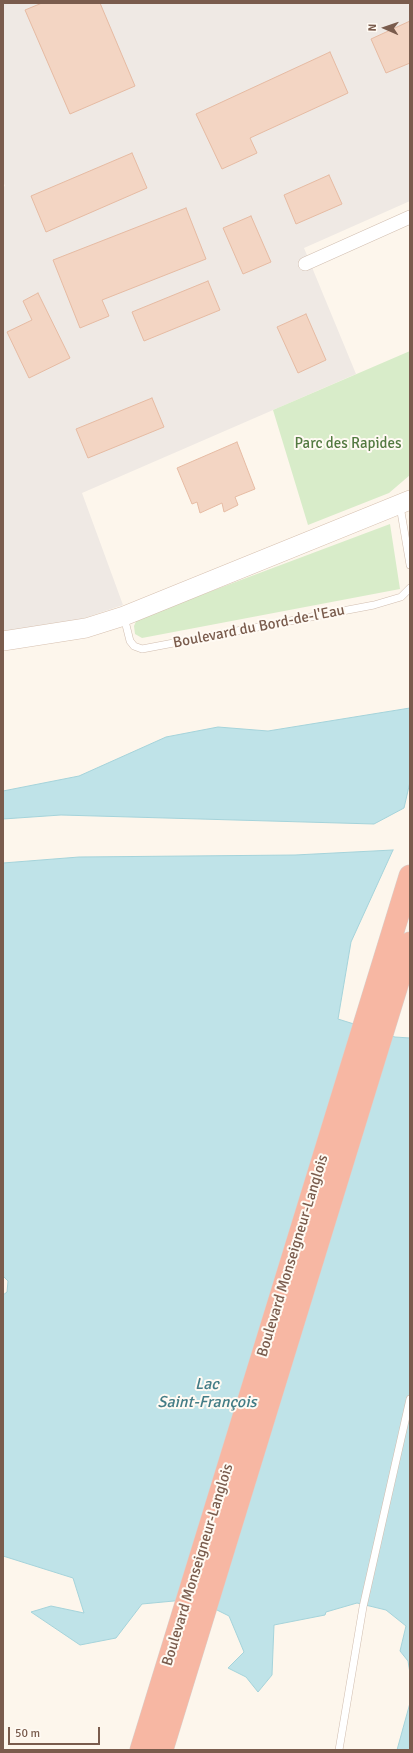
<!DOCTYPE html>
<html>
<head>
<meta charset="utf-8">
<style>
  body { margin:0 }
  #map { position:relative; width:413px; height:1753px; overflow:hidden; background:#fdf6ec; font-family:Signika,sans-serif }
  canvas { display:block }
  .frame { position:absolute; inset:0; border:4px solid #7a5c4d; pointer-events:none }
  .north { position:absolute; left:365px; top:8px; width:40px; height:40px; -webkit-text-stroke:3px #fffaf3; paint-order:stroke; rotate:272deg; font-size:11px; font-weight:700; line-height:16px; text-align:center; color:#7a5c4d }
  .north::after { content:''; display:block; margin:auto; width:14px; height:18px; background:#7a5c4d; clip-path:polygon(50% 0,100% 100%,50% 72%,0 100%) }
  .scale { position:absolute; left:8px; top:1727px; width:92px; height:18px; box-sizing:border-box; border:2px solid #7a5c4d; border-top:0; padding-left:5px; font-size:12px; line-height:14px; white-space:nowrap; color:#7a5c4d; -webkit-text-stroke:3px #fffaf3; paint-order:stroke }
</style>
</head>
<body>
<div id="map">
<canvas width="413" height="1753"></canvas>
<div class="frame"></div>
<div class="north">N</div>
<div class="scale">50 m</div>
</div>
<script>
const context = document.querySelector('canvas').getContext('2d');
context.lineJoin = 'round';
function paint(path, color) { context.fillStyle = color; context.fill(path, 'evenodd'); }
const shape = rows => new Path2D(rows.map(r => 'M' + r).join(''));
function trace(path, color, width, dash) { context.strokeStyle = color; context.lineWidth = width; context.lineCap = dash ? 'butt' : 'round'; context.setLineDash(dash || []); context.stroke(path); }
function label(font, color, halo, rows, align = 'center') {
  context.font = font + ' Signika,sans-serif'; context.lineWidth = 4; context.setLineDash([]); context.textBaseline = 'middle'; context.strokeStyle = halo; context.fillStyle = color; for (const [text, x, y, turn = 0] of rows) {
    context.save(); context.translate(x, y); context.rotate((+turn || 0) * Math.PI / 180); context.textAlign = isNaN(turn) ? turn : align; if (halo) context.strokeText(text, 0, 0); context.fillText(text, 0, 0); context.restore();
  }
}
const industrial = shape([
  [3,3,410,3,410,201,304,248,356,374,82,493,123,605,28,637,3,641,3,187,5,186,3,181]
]);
const green = shape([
  [410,351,410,475,389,493,308,525,273,410],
  [390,524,400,589,142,638,135,634,134,626,137,619]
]);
const water = shape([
  [410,708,410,782,404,808,374,824,61,815,3,819,3,791,79,776,166,737,218,727,268,731,410,708],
  [393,850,351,942,338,1019,395,1037,410,1038,410,1673,408,1661,400,1651,406,1626,386,1610,357,1603,326,1612,325,1615,274,1625,272,1675,258,1692,246,1677,228,1668,244,1652,229,1616,195,1599,142,1604,116,1638,80,1645,31,1612,51,1606,84,1613,73,1578,3,1556,3,1295,7,1292,8,1281,3,1276,3,863,79,857,295,855,393,850],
  [410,1703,410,1750,397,1750,410,1703]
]);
const building = shape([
  [42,3,100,3,135,86,70,114,25,10,42,3],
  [410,21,410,63,386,73,371,39,410,21],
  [330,52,348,93,250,138,257,153,222,169,196,114,330,52],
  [132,153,147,188,46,232,31,196,132,153],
  [329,175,342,204,296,224,284,195,329,175],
  [186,208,206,259,102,300,109,316,80,328,53,260,186,208],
  [251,216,271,262,243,274,223,228,251,216],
  [208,281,220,310,144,341,132,312,208,281],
  [38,293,70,358,29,378,7,332,32,320,23,301,38,293],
  [306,314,326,360,298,373,277,327,306,314],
  [152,398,164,427,88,458,76,429,152,398],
  [237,442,255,489,235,497,238,505,224,512,222,503,200,513,197,502,192,504,177,468,237,442]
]);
const lane = shape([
  [400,506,410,565],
  [124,617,130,641,134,646,142,649,374,605,401,597,410,588],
  [339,1750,363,1607,410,1399]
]);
const street = shape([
  [305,264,410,217]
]);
const secondary = shape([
  [3,641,86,628,124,616,410,500]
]);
const highway = shape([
  [141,1750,410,876],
  [162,1750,410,943]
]);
const parkNames = [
  ["Parc des Rapides",348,444]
];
const streetNames = [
  ["Boulevard du Bord-de-l'Eau",259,627,-11],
  ["Boulevard Monseigneur-Langlois",293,1256,-73],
  ["Boulevard Monseigneur-Langlois",198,1565,-73]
];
const waterNames = [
  ["Lac",207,1385],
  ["Saint-François",207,1403]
];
paint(industrial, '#efe9e4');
paint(green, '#d8ecc9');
paint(water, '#bfe3e8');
trace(water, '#a5d3da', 1);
paint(building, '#f3d5c3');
trace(building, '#e6bba3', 1);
trace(lane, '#d1beb0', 8);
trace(street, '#d1beb0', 14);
trace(secondary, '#d6c0b0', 20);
trace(highway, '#dad1cd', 23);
trace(lane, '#fff', 7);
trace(street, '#fff', 13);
trace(secondary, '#fff', 19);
trace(highway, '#f7b7a3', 22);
label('15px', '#537a41', '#fffaf3', parkNames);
label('15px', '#7a5c4d', '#fffaf3', streetNames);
label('italic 16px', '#437c86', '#fffaf3', waterNames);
</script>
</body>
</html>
